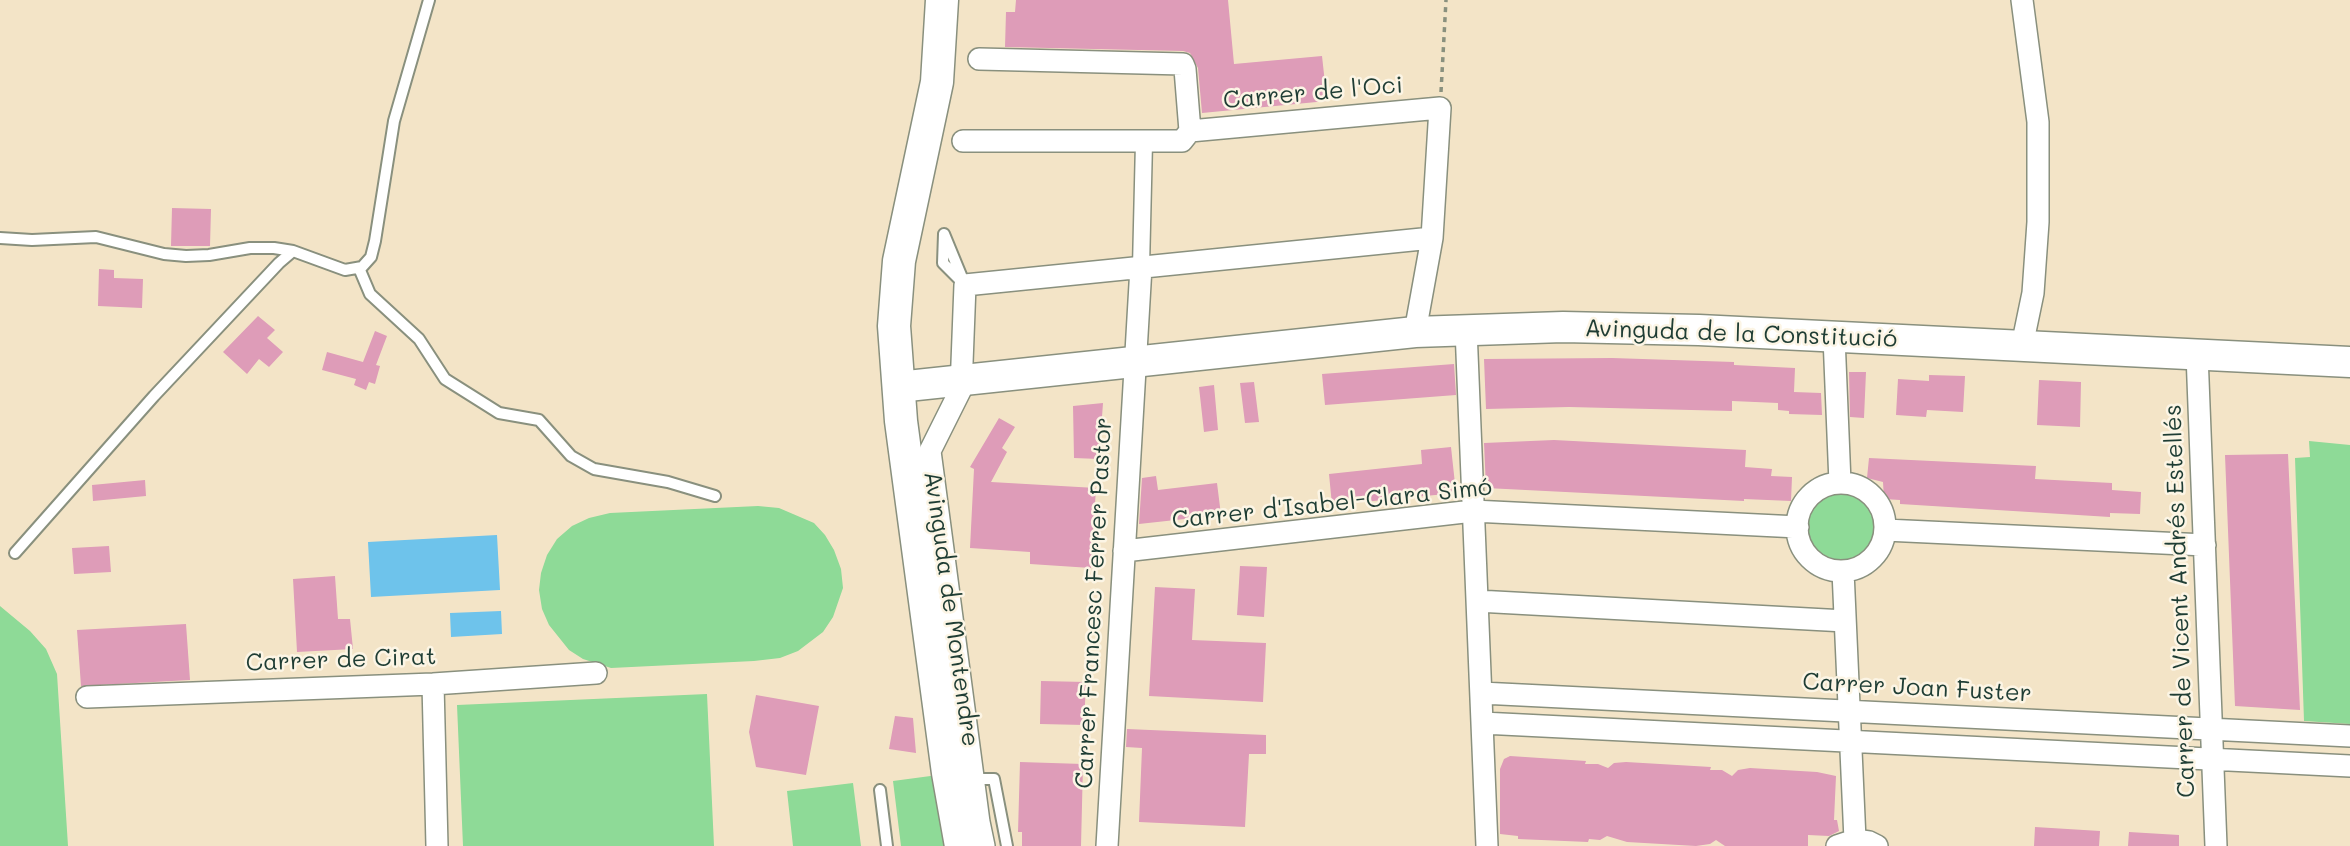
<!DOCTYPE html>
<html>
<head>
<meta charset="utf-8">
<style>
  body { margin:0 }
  canvas { display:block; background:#f3e4c7 }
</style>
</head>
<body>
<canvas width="2350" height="846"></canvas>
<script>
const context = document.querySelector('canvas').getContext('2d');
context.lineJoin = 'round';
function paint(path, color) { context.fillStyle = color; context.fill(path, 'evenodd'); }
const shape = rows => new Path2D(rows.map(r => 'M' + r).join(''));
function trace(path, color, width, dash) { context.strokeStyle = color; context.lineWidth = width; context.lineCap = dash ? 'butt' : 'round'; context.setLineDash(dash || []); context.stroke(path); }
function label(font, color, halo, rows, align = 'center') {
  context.font = font + ' Mali,sans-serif'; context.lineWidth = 5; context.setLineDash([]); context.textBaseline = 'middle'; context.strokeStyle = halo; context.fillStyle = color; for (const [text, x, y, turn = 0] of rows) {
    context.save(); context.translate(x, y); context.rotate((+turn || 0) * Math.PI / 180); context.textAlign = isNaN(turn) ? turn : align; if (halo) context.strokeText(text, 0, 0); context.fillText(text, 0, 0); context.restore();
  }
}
const green = shape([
  [2309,441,2350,445,2350,724,2304,721,2295,458,2310,457],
  '1807 528a35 35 0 1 1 70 0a35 35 0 1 1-70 0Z',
  [758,506,779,508,814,523,825,535,834,550,841,569,843,588,833,617,823,632,798,651,780,658,754,661,611,668,583,659,569,650,549,625,542,609,539,590,541,573,547,555,557,539,572,526,589,518,610,513],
  [0,606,30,631,46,649,57,674,68,846,0,846],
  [707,694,714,846,463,846,457,705],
  [938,775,952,846,901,846,893,781],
  [853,783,861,846,793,846,787,791]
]);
const water = shape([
  [497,535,500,590,371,597,368,542],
  [501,611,502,634,451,637,450,613]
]);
const building = shape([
  [1016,0,1228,0,1234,64,1322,56,1327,101,1202,113,1198,68,1190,53,1183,51,1005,47,1006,12,1015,12],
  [172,208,211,209,210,246,171,246],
  [99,269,114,270,114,278,143,279,142,308,98,306],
  [258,316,275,330,267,338,283,352,269,367,259,359,247,374,223,352],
  [375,331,387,336,376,365,380,366,375,384,369,382,366,390,354,385,356,379,322,370,327,352,363,362],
  [1612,358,1734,362,1734,365,1795,368,1794,392,1821,393,1822,415,1789,414,1789,411,1778,410,1778,403,1732,401,1732,411,1569,407,1486,409,1484,359],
  [1454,364,1456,395,1325,405,1322,374],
  [1849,372,1866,372,1864,418,1850,417],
  [1929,375,1965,376,1963,412,1927,410,1926,417,1896,415,1898,379,1929,381],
  [2039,380,2081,382,2080,427,2037,425],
  [1254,382,1259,422,1245,423,1240,383],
  [1214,385,1218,430,1204,432,1199,387],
  [1103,403,1099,459,1074,458,1073,406],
  [999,418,1015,427,1002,448,1007,452,991,482,1096,488,1091,568,1030,564,1030,552,970,548,974,469,970,467],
  [1554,440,1746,450,1745,467,1772,469,1771,476,1792,477,1791,501,1744,499,1744,501,1486,488,1484,443],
  [1451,447,1456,493,1332,505,1329,474,1422,464,1421,450],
  [2288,454,2300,710,2235,706,2225,455],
  [1869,458,2036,466,2035,479,2112,483,2112,490,2141,492,2140,514,2110,513,2110,517,1900,504,1900,500,1884,499,1883,482,1867,478],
  [1156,476,1158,490,1217,483,1221,515,1139,524,1142,478],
  [145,480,146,496,93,501,92,485],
  [109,546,111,572,74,574,72,548],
  [1240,566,1267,567,1264,617,1237,615],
  [335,576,338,619,350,619,353,649,297,652,293,579],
  [1155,587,1195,589,1192,640,1266,643,1263,702,1149,696],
  [186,624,190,680,81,686,77,630],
  [1041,681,1086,682,1084,725,1040,724],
  [756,695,819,706,806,775,756,767,749,732],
  [895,716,913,718,916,753,889,749],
  [1127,729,1266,735,1266,754,1249,754,1245,827,1139,822,1142,748,1126,747],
  [1510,756,1586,761,1585,764,1598,764,1608,768,1614,763,1626,762,1711,767,1710,770,1722,770,1732,776,1738,770,1750,768,1817,772,1836,776,1834,820,1837,820,1839,831,1829,836,1808,835,1808,846,1725,846,1716,840,1710,844,1696,846,1627,842,1607,836,1600,840,1589,839,1588,842,1518,839,1518,836,1500,834,1500,769,1504,759],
  [1020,762,1083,764,1081,846,1022,846,1022,832,1018,832],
  [2035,827,2100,831,2099,846,2034,846],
  [2129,832,2179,835,2179,846,2128,846]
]);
const path = shape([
  [1441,92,1446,0]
]);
const service = shape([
  [944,234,965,285,943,263,944,234],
  [0,238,32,240,96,237,164,254,186,256,209,255,250,248,274,248,293,251,345,270,362,267,371,257,375,241,394,121,429,0],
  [359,268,370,294,419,339,445,379,499,413,539,420,571,456,594,469,668,482,715,496],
  [15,553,154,396,279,263,293,251],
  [973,779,994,779,1007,846],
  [880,790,887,846]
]);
const pedestrian = shape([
  [1141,267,1144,142]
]);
const minor = shape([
  [2022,0,2038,122,2038,222,2033,293,2022,346],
  [1190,131,1440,108,1432,238,1415,332],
  [963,141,1182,141,1190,131,1185,69,1183,64,979,59],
  [1466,329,1487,846],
  [1834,337,1840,483],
  [2197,354,2216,846],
  '1797 527a44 44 0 1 1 88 0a44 44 0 1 1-88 0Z',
  [1885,530,2205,545],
  [1124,551,1473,511,1798,527],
  [1843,571,1855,840],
  [1477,601,1845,621],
  [433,684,437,846],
  [1481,693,2350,736],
  [87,697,433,684,596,673],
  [1482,723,2350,766],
  [984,846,979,822,930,451,961,389,965,285,1432,238],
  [1107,846,1141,267],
  [1837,846,1855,840,1869,842,1877,846]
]);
const secondary = shape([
  [898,387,1415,332,1563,327,1699,330,2350,362]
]);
const primary = shape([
  [942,0,937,82,899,261,894,326,901,421,948,773,961,846]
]);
const streetNames = [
  ["Carrer de l'Oci",1313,93,-5],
  ["Avinguda de la Constitució",1741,334,2],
  ["Carrer d'Isabel-Clara Simó",1332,504,-6],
  ["Carrer de Vicent Andrés Estellés",2180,601,-92],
  ["Carrer Francesc Ferrer Pastor",1094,603,-87],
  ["Avinguda de Montendre",951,609,82],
  ["Carrer de Cirat",341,660,-2],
  ["Carrer Joan Fuster",1917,688,3]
];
paint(green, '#8eda97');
paint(water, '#6ec3eb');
paint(building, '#de9cb8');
trace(service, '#89907e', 14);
trace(pedestrian, '#89907e', 19);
trace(minor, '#89907e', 24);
trace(secondary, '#89907e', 33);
trace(primary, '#89907e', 35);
trace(path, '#89907e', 3.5, [5, 5]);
trace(service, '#fff', 10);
trace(pedestrian, '#fff', 16);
trace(minor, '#fff', 21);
trace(secondary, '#fff', 30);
trace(primary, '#fff', 32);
label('24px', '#1f3d34', '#fcf5e5', streetNames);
</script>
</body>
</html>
